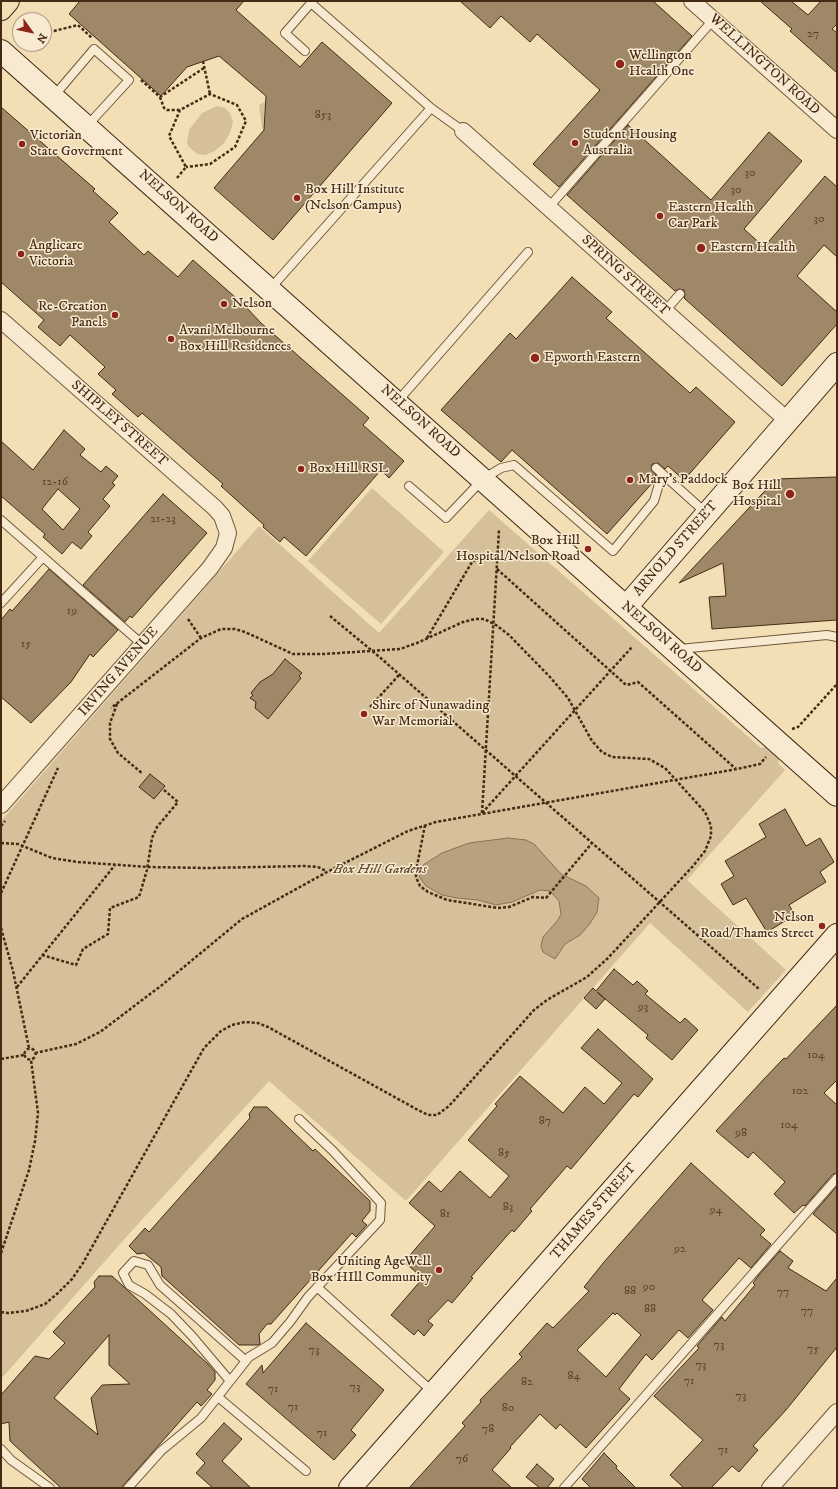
<!DOCTYPE html>
<html>
<head>
<meta charset="utf-8">
<style>
  body { margin:0 }
  #map { position:relative; width:838px; height:1489px; overflow:hidden; background:#f3dfb6; font-family:"IM FELL DW Pica",serif }
  canvas { display:block }
  .frame { position:absolute; inset:0; border:2px solid #452a14; pointer-events:none }
  .north { position:absolute; left:12px; top:12px; width:40px; height:40px; box-sizing:border-box; background:#f7ead0; border:1px solid #b09d85; border-radius:50%; rotate:123deg; font-size:11px; font-weight:700; line-height:16px; text-align:center; color:#452a14 }
  .north::after { content:''; display:block; margin:auto; width:14px; height:18px; background:#8f2418; clip-path:polygon(50% 0,100% 100%,50% 72%,0 100%) }
</style>
</head>
<body>
<div id="map">
<canvas width="838" height="1489"></canvas>
<div class="frame"></div>
<div class="north">N</div>
</div>
<script>
const context = document.querySelector('canvas').getContext('2d');
context.lineJoin = 'round';
function paint(path, color) { context.fillStyle = color; context.fill(path, 'evenodd'); }
const shape = rows => new Path2D(rows.map(r => 'M' + r).join(''));
function trace(path, color, width, dash) { context.strokeStyle = color; context.lineWidth = width; context.lineCap = dash ? 'butt' : 'round'; context.setLineDash(dash || []); context.stroke(path); }
function label(font, color, halo, rows, align = 'center') {
  context.font = font + ' "IM FELL DW Pica",serif'; context.lineWidth = 3; context.setLineDash([]); context.textBaseline = 'middle'; context.strokeStyle = halo; context.fillStyle = color; for (const [text, x, y, turn = 0] of rows) {
    context.save(); context.translate(x, y); context.rotate((+turn || 0) * Math.PI / 180); context.textAlign = isNaN(turn) ? turn : align; if (halo) context.strokeText(text, 0, 0); context.fillText(text, 0, 0); context.restore();
  }
}
const green = shape([
  [265,102,264,130,262,127,259,105],
  [217,106,225,108,230,113,233,122,230,133,224,143,215,151,205,155,197,154,188,146,187,142,189,130,202,113],
  [372,488,444,552,381,624,308,561],
  [489,510,761,748,770,746,780,755,778,763,785,770,687,880,786,970,748,1012,650,923,406,1201,269,1081,128,1235,1,1379,1,821,259,526,379,633]
]);
const water = shape([
  [508,838,526,840,534,844,561,874,586,886,599,898,597,912,589,925,580,935,565,944,555,959,543,952,541,946,543,937,558,920,561,914,559,901,550,891,540,890,512,902,496,905,478,900,457,898,442,895,426,886,420,878,419,873,423,865,442,853,469,843,508,838]
]);
const building = shape([
  [80,1,244,1,236,10,300,67,322,42,392,103,273,240,214,188,264,130,266,96,219,56,187,67,161,96,69,14,80,1],
  [460,1,653,1,692,36,559,187,533,164,600,90,537,34,530,42,501,16,490,28,460,1],
  [760,1,791,1,808,15,821,1,837,1,837,24,832,29,837,33,837,73,790,31,792,29,760,1],
  [1,107,95,189,93,191,118,213,109,222,144,255,148,251,178,277,193,260,244,305,261,323,369,418,363,425,404,461,389,478,381,470,306,556,284,537,280,542,263,527,264,525,221,486,223,484,142,413,138,417,112,394,116,390,98,374,105,367,70,335,60,346,38,327,44,320,1,282,1,107],
  [628,125,711,200,769,132,802,161,744,229,764,247,825,176,837,187,837,257,824,245,797,276,837,312,837,324,782,386,684,298,685,295,684,290,679,289,675,291,567,195,628,125],
  [572,277,612,312,606,318,690,393,696,387,735,422,684,480,668,466,665,469,658,463,652,464,651,469,656,475,654,481,607,534,512,450,501,462,441,410,510,333,516,339,572,277],
  [64,430,85,449,80,455,101,472,106,466,118,476,112,483,115,485,103,499,110,506,88,532,92,536,81,549,72,542,62,554,43,537,45,534,1,496,1,441,33,470,64,430],
  [58,489,80,509,63,530,42,509,58,489],
  [837,477,837,620,712,629,709,597,726,596,723,563,679,583,776,479,837,477],
  [163,494,207,533,132,618,130,616,125,622,83,585,163,494],
  [49,569,118,630,93,657,90,654,71,682,31,723,1,697,1,620,10,609,12,611,49,569],
  [285,659,302,673,299,676,301,678,268,719,255,708,256,702,250,698,253,695,251,693,260,682,273,674,285,659],
  [150,774,165,786,154,799,139,787,150,774],
  [785,809,806,846,820,838,834,862,820,872,826,882,789,905,795,915,767,932,746,898,733,905,721,884,734,876,725,861,766,837,759,824,785,809],
  [614,969,633,985,637,981,648,991,645,994,680,1023,685,1018,698,1030,672,1060,646,1038,648,1035,597,992,605,999,596,1009,584,998,593,988,596,991,614,969],
  [837,1005,837,1080,824,1093,837,1105,837,1173,833,1174,805,1206,803,1205,794,1213,774,1194,785,1182,753,1152,748,1158,716,1131,763,1080,784,1058,786,1059,837,1005],
  [598,1029,653,1079,638,1097,634,1094,571,1169,567,1166,530,1209,532,1211,514,1232,512,1230,471,1277,473,1278,452,1303,448,1300,428,1321,433,1325,424,1336,418,1330,414,1335,391,1315,423,1278,404,1262,435,1226,409,1203,429,1181,441,1192,460,1171,490,1198,509,1176,468,1140,497,1106,495,1104,520,1076,563,1113,585,1087,604,1104,622,1083,581,1048,598,1029],
  [254,1107,267,1107,313,1151,315,1149,370,1201,370,1211,362,1221,367,1225,356,1237,352,1233,271,1324,267,1324,259,1334,260,1344,257,1345,239,1345,162,1276,161,1267,144,1253,137,1254,129,1246,145,1228,149,1232,250,1118,249,1114,254,1107],
  [691,1163,765,1230,760,1235,771,1244,751,1268,739,1258,702,1300,713,1310,688,1338,679,1330,652,1360,646,1354,619,1389,630,1399,586,1448,560,1424,556,1429,540,1414,510,1447,511,1448,492,1470,512,1488,409,1488,465,1426,462,1423,481,1402,480,1400,522,1357,519,1354,547,1323,553,1328,589,1291,584,1287,604,1262,691,1163],
  [613,1313,615,1315,617,1313,641,1335,606,1377,577,1350,613,1313],
  [837,1186,837,1234,813,1214,837,1186],
  [780,1251,793,1261,788,1268,826,1291,837,1278,837,1347,786,1410,753,1446,758,1450,739,1472,732,1466,711,1488,684,1488,670,1475,703,1440,654,1396,699,1348,697,1346,722,1317,725,1321,755,1285,753,1283,759,1275,780,1251],
  [99,1276,112,1276,207,1363,215,1372,215,1380,207,1390,212,1394,201,1406,197,1402,121,1488,61,1488,10,1441,9,1422,1,1424,1,1395,35,1356,49,1359,65,1343,53,1332,95,1287,94,1282,99,1276],
  [109,1335,109,1365,130,1384,102,1385,91,1398,98,1435,54,1398,109,1335],
  [306,1323,384,1390,351,1430,356,1435,334,1460,246,1384,262,1365,263,1373,306,1323],
  [224,1423,242,1439,222,1461,251,1488,213,1488,196,1473,205,1463,196,1454,224,1423],
  [604,1453,617,1466,616,1468,636,1488,591,1488,582,1479,604,1453],
  [537,1464,554,1479,547,1488,540,1488,526,1477,537,1464]
]);
const path = shape([
  [26,19,28,20],
  [44,29,54,31,78,25,92,38],
  [203,61,210,94],
  [141,80,160,97,204,68],
  [160,97,164,108,167,110,180,110],
  [177,178,186,167,169,136,180,110,210,94,237,105,246,121,235,147,210,164,186,167],
  [497,569,625,684,627,685,638,682,736,769],
  [330,616,376,654,759,989],
  [188,619,201,638],
  [427,638,472,562,482,558,497,556],
  [117,704,110,723,110,739,118,753,143,774],
  [370,707,399,675],
  [792,729,798,727,837,684],
  [482,813,499,530],
  [482,813,632,647],
  [425,825,416,871,416,877,420,886,428,892,447,900,498,908,509,907,533,897,546,898,592,843],
  [1,826,5,821],
  [1,843,18,844,52,858,78,862,148,867,207,868,306,866,318,867,326,871],
  [1,893,58,768],
  [1,928,13,971,29,1048],
  [42,955,76,965,83,949,108,934,110,908,139,897,147,870,152,838,157,827,178,802,164,790],
  [17,987,115,865],
  '24.5 1054a5.5 5.5 0 1 1 11 0a5.5 5.5 0 1 1-11 0Z',
  [35,1053,76,1044,100,1032,162,985,242,919,327,872,408,831,436,822,737,769,760,764,766,757],
  [1,1059,24,1055],
  [1,1253,29,1170,35,1141,38,1113,31,1060],
  [1,1312,8,1313,26,1311,45,1304,58,1293,72,1279,83,1263,204,1048,221,1031,232,1025,245,1022,258,1023,268,1027,418,1110,428,1115,437,1115,449,1106,534,1010,547,1000,587,977,608,958,693,866,705,851,711,836,711,826,705,812,665,768,649,759,612,757,602,752,592,741,568,698,550,677,509,635,496,625,484,619,475,619,463,622,417,643,400,649,324,654,293,654,245,632,235,629,221,629,201,638,111,708]
]);
const lane = shape([
  [305,51,285,33,311,3,431,108,463,131],
  [54,96,94,49,129,80,87,126],
  [549,207,713,20],
  [270,289,431,108],
  [665,311,680,294],
  [397,402,528,252],
  [656,468,706,513],
  [409,486,446,518,483,479,501,468,514,465,613,551,654,501,662,474],
  [1,520,143,645],
  [1,603,43,557],
  [679,649,827,635,837,637],
  [317,1287,434,1393],
  [230,1381,192,1336,171,1314,145,1294,129,1285,123,1273,134,1261,148,1265,160,1285,246,1361],
  [218,1397,306,1471],
  [1,1449,11,1460,50,1488],
  [128,1488,161,1451,201,1418,249,1357,272,1343,290,1322,308,1297,380,1220,381,1203,333,1151,299,1119],
  [564,1488,837,1178]
]);
const street = shape([
  [692,1,837,130],
  [463,131,788,421],
  [1,320,215,508,222,516,228,533,224,548,210,568,1,805],
  [770,1488,837,1412]
]);
const secondary = shape([
  [1,51,837,795],
  [626,607,837,364],
  [350,1488,837,935]
]);
const primary = shape([
  [1,9,8,1]
]);
const markers = [
  [620,64,5,"#8f2418"],
  [575,143,4,"#8f2418"],
  [22,144,4,"#8f2418"],
  [297,198,4,"#8f2418"],
  [660,216,4,"#8f2418"],
  [701,248,5,"#8f2418"],
  [21,254,4,"#8f2418"],
  [224,304,4,"#8f2418"],
  [115,315,4,"#8f2418"],
  [171,339,4,"#8f2418"],
  [535,358,5,"#8f2418"],
  [301,469,4,"#8f2418"],
  [630,480,4,"#8f2418"],
  [790,494,5,"#8f2418"],
  [588,549,4,"#8f2418"],
  [364,714,4,"#8f2418"],
  [822,926,4,"#8f2418"],
  [439,1270,4,"#8f2418"]
];
const numberNames = [
  ["27",813,35],
  ["853",323,116],
  ["30",750,174],
  ["30",736,191],
  ["30",819,220],
  ["12-16",55,483],
  ["21-23",163,520],
  ["19",72,612],
  ["15",26,645],
  ["93",643,1008],
  ["104",816,1056],
  ["102",800,1092],
  ["87",545,1122],
  ["104",789,1126],
  ["98",741,1134],
  ["85",504,1154],
  ["83",508,1208],
  ["94",716,1211],
  ["81",445,1215],
  ["92",680,1250],
  ["90",649,1288],
  ["88",630,1292],
  ["77",783,1293],
  ["88",650,1310],
  ["77",807,1312],
  ["73",719,1346],
  ["75",813,1350],
  ["73",314,1351],
  ["73",701,1366],
  ["84",574,1377],
  ["71",689,1382],
  ["82",527,1383],
  ["73",355,1388],
  ["71",273,1390],
  ["73",741,1397],
  ["71",293,1408],
  ["80",508,1409],
  ["78",488,1430],
  ["71",322,1434],
  ["71",723,1451],
  ["76",462,1460]
];
const poiNames = [
  ["Wellington",629,56],
  ["Health One",629,72],
  ["Student Housing",583,135],
  ["Australia",583,151],
  ["Victorian",30,136],
  ["State Goverment",30,152],
  ["Box Hill Institute",305,190],
  ["(Nelson Campus)",305,206],
  ["Eastern Health",668,208],
  ["Car Park",668,224],
  ["Anglicare",29,246],
  ["Victoria",29,262],
  ["Eastern Health",710,248],
  ["Nelson",232,304],
  ["Re-Creation",107,307,"right"],
  ["Panels",107,323,"right"],
  ["Avani Melbourne",179,331],
  ["Box Hill Residences",179,347],
  ["Epworth Eastern",544,358],
  ["Box Hill RSL",309,469],
  ["Mary’s Paddock",638,480],
  ["Box Hill",781,486,"right"],
  ["Hospital",781,502,"right"],
  ["Box Hill",580,541,"right"],
  ["Hospital/Nelson Road",580,557,"right"],
  ["Shire of Nunawading",372,706],
  ["War Memorial",372,722],
  ["Nelson",814,918,"right"],
  ["Road/Thames Street",814,934,"right"],
  ["Uniting AgeWell",431,1262,"right"],
  ["Box HIll Community",431,1278,"right"]
];
const streetNames = [
  ["WELLINGTON ROAD",764,65,42],
  ["NELSON ROAD",178,207,42],
  ["SPRING STREET",625,276,42],
  ["NELSON ROAD",420,422,42],
  ["SHIPLEY STREET",119,424,41],
  ["ARNOLD STREET",676,549,-49],
  ["NELSON ROAD",661,638,41],
  ["IRVING AVENUE",119,672,-49],
  ["THAMES STREET",594,1212,-49]
];
const parkNames = [
  ["Box Hill Gardens",380,870]
];
paint(green, '#d5c09a');
paint(water, '#b8a17f');
trace(water, '#8a7154', 1);
paint(building, '#9f8868');
trace(building, '#452a14', 1);
trace(lane, '#70573c', 10);
trace(street, '#70573c', 18);
trace(secondary, '#452a14', 24);
trace(primary, '#452a14', 24);
trace(path, '#452a14', 2.5, [3, 2]);
trace(lane, '#f7ead0', 8);
trace(street, '#f7ead0', 16);
trace(secondary, '#f7ead0', 22);
trace(primary, '#f3dfb6', 22);
for (const [x, y, r, color] of markers) { const dot = new Path2D(); dot.arc(x, y, r, 0, 2 * Math.PI); context.fillStyle = color; context.fill(dot); trace(dot, '#f7ead0', 1.5); }
label('12px', '#5c4229', null, numberNames);
label('14px', '#452a14', '#f7ead0', poiNames, 'left');
label('14px', '#452a14', '#f7ead0', streetNames);
label('italic 14px', '#62482f', '#f7ead0', parkNames);
</script>
</body>
</html>
